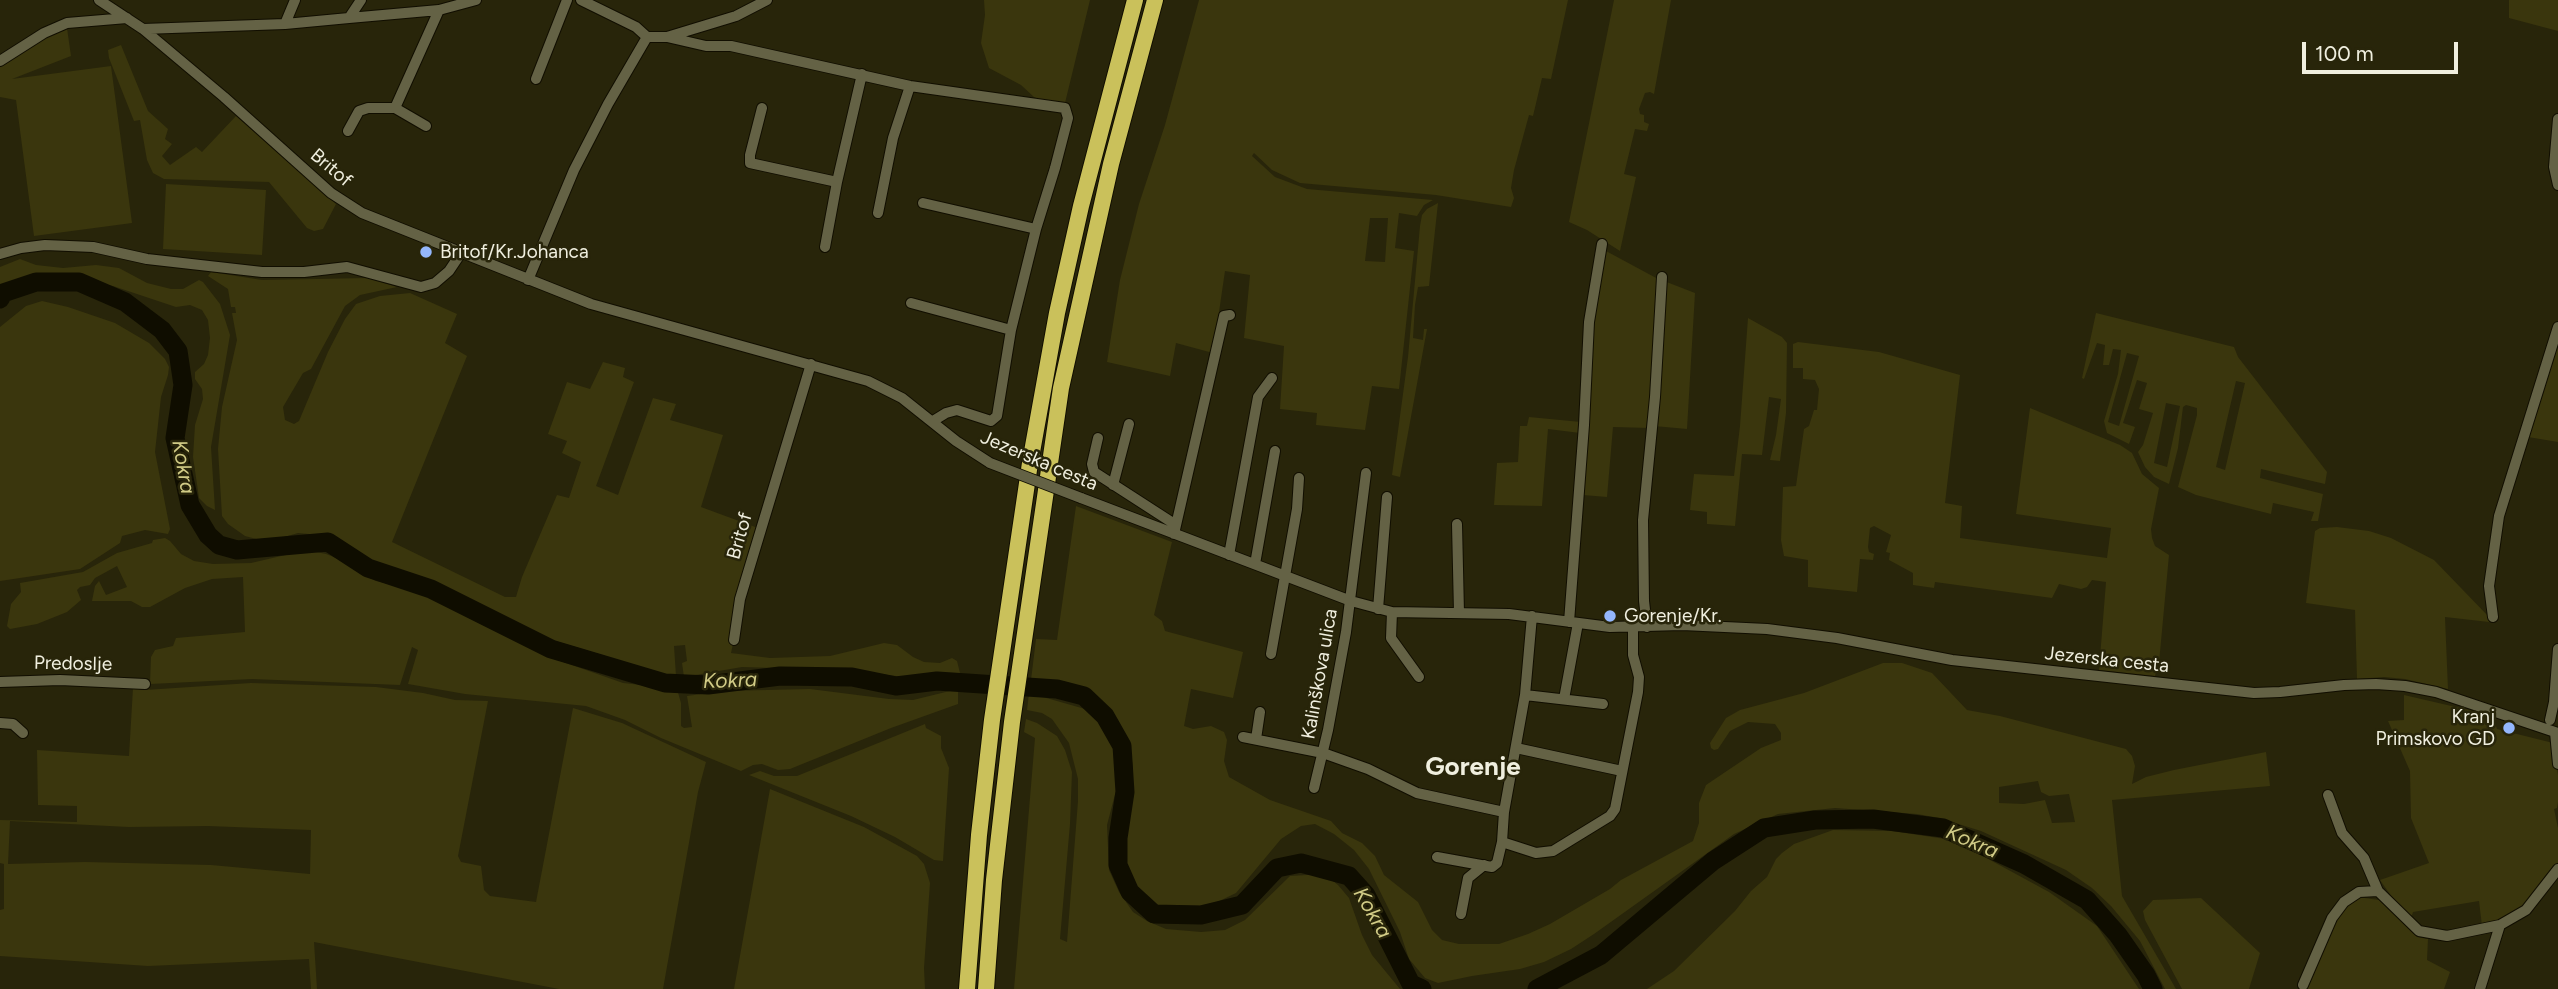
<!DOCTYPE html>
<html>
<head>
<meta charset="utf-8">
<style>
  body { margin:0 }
  #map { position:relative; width:2558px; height:989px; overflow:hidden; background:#28250a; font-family:Figtree,sans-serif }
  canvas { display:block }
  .scale { position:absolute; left:2302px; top:42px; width:156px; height:32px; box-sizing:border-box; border:4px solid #f0efdf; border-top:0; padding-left:9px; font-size:21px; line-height:24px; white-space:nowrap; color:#f0efdf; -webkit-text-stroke:5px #28250a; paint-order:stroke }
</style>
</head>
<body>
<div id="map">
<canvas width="2558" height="989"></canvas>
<div class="scale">100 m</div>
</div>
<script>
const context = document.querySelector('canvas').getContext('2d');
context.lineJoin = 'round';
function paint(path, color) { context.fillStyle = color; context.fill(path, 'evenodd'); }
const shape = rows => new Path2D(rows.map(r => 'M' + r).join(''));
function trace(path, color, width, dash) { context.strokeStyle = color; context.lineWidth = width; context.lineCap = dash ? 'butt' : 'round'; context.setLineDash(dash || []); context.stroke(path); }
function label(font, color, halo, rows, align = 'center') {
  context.font = font + ' Figtree,sans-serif'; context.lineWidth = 5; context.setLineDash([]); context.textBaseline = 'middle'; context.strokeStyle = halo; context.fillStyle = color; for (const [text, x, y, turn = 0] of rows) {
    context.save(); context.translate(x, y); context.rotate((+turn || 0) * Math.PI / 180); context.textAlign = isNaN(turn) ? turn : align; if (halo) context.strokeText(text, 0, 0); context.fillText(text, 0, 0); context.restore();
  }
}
const green = shape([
  [984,0,1090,0,1065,103,1042,101,1034,97,1021,85,989,68,981,43,985,15],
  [1199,0,1568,0,1551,79,1542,78,1533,116,1529,115,1514,170,1511,188,1514,198,1511,207,1436,195,1300,183,1272,170,1254,153,1252,156,1275,177,1307,189,1433,200,1424,205,1417,216,1399,213,1395,248,1414,251,1399,389,1372,386,1365,430,1316,425,1317,413,1280,409,1284,346,1244,338,1250,275,1225,271,1213,353,1176,343,1170,376,1107,362,1120,280,1139,204,1165,125],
  [1370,218,1388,218,1385,262,1365,261],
  [1614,0,1671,0,1654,94,1650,92,1645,93,1639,109,1640,114,1644,115,1644,122,1649,124,1647,131,1635,129,1624,174,1636,177,1620,251,1587,230,1569,222],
  [2509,0,2558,0,2558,31,2509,18],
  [67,28,71,56,12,79,111,66,132,223,34,236,16,100,0,97,0,66,53,33],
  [121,45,148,111,168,129,165,139,172,144,162,156,170,165,196,147,202,152,236,116,336,204,323,229,314,231,307,228,269,182,164,179,153,173,147,160,140,120,134,121,109,58,108,50],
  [166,184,266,190,262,255,163,249],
  [1438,203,1429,286,1418,287,1415,305,1413,338,1423,340,1424,329,1427,329,1400,477,1392,475,1408,357,1420,226,1422,215,1427,209],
  [1606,251,1658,279,1650,428,1613,427,1607,497,1583,495,1590,342],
  [20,259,36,265,63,268,96,265,119,268,147,283,171,289,183,289,199,280,203,282,220,304,230,335,211,447,215,510,207,506,199,498,193,457,195,425,203,399,202,389,195,379,195,372,204,364,208,355,210,338,208,320,202,310,190,305,176,307,113,286,89,282,38,282,14,286,0,292,0,267],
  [211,272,262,280,368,278,397,287,360,295,345,306,311,369,303,373,283,407,285,420,294,424,299,421,328,352,345,319,356,304,380,296,410,293,457,314,445,343,467,356,392,542,505,597,516,597,522,577,557,495,569,498,581,462,562,453,567,441,548,434,567,382,590,389,603,362,625,368,623,377,634,382,596,486,618,495,653,398,676,404,670,420,723,435,701,507,758,528,731,653,770,658,830,656,884,643,897,645,913,657,924,662,940,663,952,658,957,661,960,673,914,678,843,670,742,667,684,677,682,663,687,661,685,645,674,646,676,676,661,677,605,656,529,633,406,572,371,562,344,543,320,535,298,533,274,540,260,540,245,536,228,524,222,516,218,449,222,407,237,340,232,313,236,313,235,307,231,307,228,289,208,276],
  [1664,281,1695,293,1687,429,1654,426],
  [42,301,68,307,115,323,149,343,165,359,169,367,168,375,161,397,155,452,170,529,168,534,145,530,122,536,120,543,80,569,0,581,0,327,26,306],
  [2096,313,2234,347,2238,357,2327,472,2325,484,2261,469,2260,478,2323,494,2318,521,2311,521,2314,512,2273,503,2271,514,2196,495,2178,487,2197,415,2197,408,2186,405,2183,407,2178,448,2169,484,2154,477,2145,467,2138,452,2143,445,2153,413,2139,409,2147,383,2137,380,2123,423,2135,427,2129,444,2107,433,2104,421,2118,374,2121,350,2113,349,2109,365,2103,365,2105,345,2097,343,2084,379,2082,378],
  [2127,353,2139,356,2119,426,2108,422],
  [2236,381,2245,383,2225,470,2216,467],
  [2166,403,2180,406,2167,467,2154,463],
  [1748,318,1782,337,1787,343,1786,413,1780,461,1770,460,1776,435,1781,399,1769,397,1762,455,1742,454,1735,526,1707,524,1707,512,1690,510,1694,474,1734,476,1740,426],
  [2558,337,2558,442,2528,437],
  [1798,342,1879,352,1960,375,1945,503,1962,506,1960,538,2107,558,2111,528,2016,514,2030,408,2120,445,2132,453,2142,474,2159,488,2151,529,2152,538,2155,546,2169,555,2159,663,2155,676,2099,670,2106,582,2092,580,2087,587,2081,589,2059,584,2052,598,1935,582,1934,588,1913,585,1913,573,1889,560,1890,553,1886,552,1891,535,1874,526,1870,528,1868,547,1869,552,1874,554,1873,560,1860,559,1857,592,1808,587,1808,560,1784,556,1781,540,1783,487,1796,486,1804,429,1809,426,1814,410,1817,410,1819,389,1815,380,1803,379,1803,368,1793,368,1793,344],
  [1529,417,1581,422,1580,433,1548,429,1542,506,1494,505,1497,463,1518,462,1520,426,1527,426],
  [1076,506,1172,542,1154,615,1162,621,1165,631,1243,652,1233,698,1191,689,1184,726,1193,729,1211,726,1224,732,1227,740,1224,761,1229,777,1270,800,1331,821,1342,833,1362,843,1375,856,1384,875,1418,902,1432,930,1442,940,1459,944,1499,944,1528,934,1550,924,1610,889,1621,880,1693,841,1699,823,1699,803,1706,785,1761,748,1781,740,1781,733,1775,724,1748,722,1730,731,1718,749,1714,750,1711,748,1710,743,1726,718,1740,710,1804,693,1883,663,1902,663,1932,673,1967,710,2000,716,2126,749,2132,756,2135,766,2132,784,2146,777,2174,770,2266,752,2270,786,2112,800,2122,896,2176,989,2165,989,2140,941,2111,906,2092,888,2066,870,1981,831,1939,818,1917,814,1835,808,1778,814,1734,834,1594,934,1571,949,1544,962,1520,969,1472,976,1438,983,1425,978,1409,959,1400,932,1369,869,1354,850,1334,834,1315,824,1301,826,1281,839,1236,893,1209,906,1158,905,1144,899,1131,879,1127,867,1126,808,1133,768,1130,747,1119,722,1108,707,1087,691,1067,682,1031,680,1036,639,1057,640],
  [2038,781,2041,792,2049,796,2069,794,2075,822,2052,823,2045,800,2024,804,1999,803,1999,787],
  [2337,527,2369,531,2391,538,2434,560,2489,617,2489,622,2445,617,2448,689,2405,679,2384,677,2357,679,2355,610,2306,603,2315,531,2320,528],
  [165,538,170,541,181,554,194,561,213,564,251,563,307,550,326,554,360,567,368,577,376,581,434,595,469,618,549,657,623,683,659,687,668,691,677,689,681,703,681,726,684,728,692,727,687,696,723,691,810,689,889,699,913,700,958,689,958,704,891,728,790,769,778,770,762,764,753,765,741,771,661,738,625,720,586,706,465,694,408,684,418,650,412,647,400,685,252,679,150,684,151,657,155,650,173,646,176,638,245,632,243,577,212,579,185,588,150,607,142,607,131,601,92,601,95,586,99,581,106,595,127,587,117,566,95,578,90,585,80,587,77,590,81,600,67,612,37,624,10,629,7,626,11,604,21,592,20,583,83,572,117,553,152,543,153,540],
  [251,683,376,687,423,693,455,700,488,701,458,856,461,862,481,866,484,890,490,896,536,902,573,708,622,723,706,762,698,792,663,989,559,989,314,942,317,989,311,989,309,959,148,966,0,956,0,910,4,909,4,864,0,863,0,820,77,822,77,806,38,805,37,750,129,756,133,688,145,690],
  [10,821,129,827,208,826,311,830,310,874,211,865,85,862,8,864],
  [1029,693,1085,709,1101,722,1111,739,1117,760,1118,783,1107,825,1109,870,1119,892,1133,912,1147,921,1166,929,1201,932,1225,930,1245,920,1290,876,1324,874,1338,885,1349,898,1362,935,1372,955,1400,989,1014,989,1035,738,1024,732,1026,719,1037,723,1057,736,1065,750,1072,772,1070,824,1060,939,1067,942,1078,801,1078,779,1069,743,1052,719,1042,713,1027,710],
  [2404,695,2473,711,2495,723,2497,729,2553,743,2558,775,2558,802,2557,808,2554,809,2558,828,2558,864,2524,907,2510,918,2482,926,2479,901,2413,912,2412,915,2406,917,2380,880,2429,863,2411,818,2410,771,2388,721,2404,720],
  [925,724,926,728,941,736,941,748,949,768,943,861,934,860,895,837,851,816,749,775,760,771,774,776,797,776],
  [770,789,864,827,917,856,924,864,930,883,924,968,925,989,734,989],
  [1833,830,1892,831,1952,840,1968,848,2049,892,2097,926,2139,989,1647,989,1674,971,1735,911,1751,891,1767,877,1776,859,1782,853,1794,844],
  [2358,897,2379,900,2417,937,2428,939,2427,960,2450,972,2444,989,2307,989,2339,914],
  [2201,898,2260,953,2249,989,2182,989,2145,920,2143,911,2153,900]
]);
const river = shape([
  [0,299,3,293,36,282,79,282,125,302,162,330,178,351,183,385,175,438,190,505,208,535,219,545,237,550,328,542,368,568,431,589,551,649,665,683,708,685,780,676,852,677,896,686,937,681,1057,689,1084,696,1105,716,1122,746,1125,792,1118,838,1118,865,1130,892,1154,914,1201,915,1242,905,1277,868,1301,863,1349,876,1366,895,1411,984,1422,989],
  [1537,989,1601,955,1713,861,1764,828,1815,820,1873,819,1943,828,2024,864,2087,900,2118,935,2146,975,2153,989]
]);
const minor = shape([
  [99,0,143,29,224,97,331,193,362,213,591,304,868,381,902,398,956,441,990,463],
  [581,0,636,27,647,37],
  [349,18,439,10,476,0],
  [285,24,295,0],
  [143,29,285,24,349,18,361,0],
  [647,37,667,37,706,46,731,46,910,86,1065,108,1068,118,1055,168,1036,229,1011,330,997,416,991,421,957,410,946,413,933,421],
  [667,37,736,16,767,0],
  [0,61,44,33,67,23,127,18],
  [536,79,567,0],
  [762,108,750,155,750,163,837,182],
  [2558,119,2554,167,2558,185],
  [426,126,395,108,439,10],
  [348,131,359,111,368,108,395,108],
  [923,203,1036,229],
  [878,213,893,138,910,86],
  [825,247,837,182,862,74],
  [0,254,21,248,45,245,93,247,147,259,262,272,304,272,347,267,421,287,435,283,449,271,461,253],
  [528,280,574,170,608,104,647,37],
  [911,303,1011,330],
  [1098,438,1092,464,1094,472,1176,525],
  [1113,485,1129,424],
  [1081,498,1351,601,1392,612,1509,614,1610,627,1682,625,1767,629,1837,638,1952,660,2254,693,2280,692,2344,685,2376,684,2405,686,2436,692,2558,733],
  [1457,524,1459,613],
  [1174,534,1224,316,1230,315],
  [1229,555,1258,397,1272,378],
  [1255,564,1275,451],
  [1378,609,1387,497],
  [1392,612,1391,638,1419,677],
  [2493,617,2489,586,2499,516,2558,327],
  [1569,622,1584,425,1589,322,1602,244],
  [1647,627,1644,601,1643,520,1655,397,1662,277],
  [734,640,740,599,811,364],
  [1271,654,1297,509,1299,478],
  [0,682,60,680,145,684],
  [1525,695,1603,704],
  [1564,699,1578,623],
  [2550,720,2554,702,2558,649],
  [0,723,13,724,23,733],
  [2555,732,2558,764],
  [1243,737,1323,753,1368,769,1417,793,1504,812,1525,695,1532,616],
  [1256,739,1260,712],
  [1516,748,1622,771],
  [1314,788,1328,730,1346,632,1366,473],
  [2328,795,2342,833,2364,858,2378,891],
  [1502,842,1536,853,1553,851,1610,816,1615,809,1638,692,1639,677,1633,655,1633,627],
  [1437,857,1492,867,1497,863,1502,842,1504,812],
  [1461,914,1468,878,1484,865],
  [2303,985,2332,918,2344,902,2359,892,2378,891,2419,931,2447,936,2500,925],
  [2480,989,2500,925,2526,910,2558,869]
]);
const highway = shape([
  [967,989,979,835,992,720,1030,463,1057,313,1081,206,1135,0],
  [986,989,994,880,1012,722,1061,388,1111,164,1155,0]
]);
const minorBridge = shape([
  [990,463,1081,498]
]);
const markers = [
  [426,252,7,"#94b7fd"],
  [1610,616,7,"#94b7fd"],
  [2509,728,7,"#94b7fd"]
];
const streetNames = [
  ["Britof",331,168,40],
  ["Jezerska cesta",1039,461,23],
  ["Britof",740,536,-74],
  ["Jezerska cesta",2107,660,6],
  ["Predoslje",73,664,1],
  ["Kalinškova ulica",1320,674,-80]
];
const poiNames = [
  ["Britof/Kr.Johanca",440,252],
  ["Gorenje/Kr.",1624,616],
  ["Kranj",2495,717,"right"],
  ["Primskovo GD",2495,739,"right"]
];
const waterNames = [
  ["Kokra",183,467,80],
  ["Kokra",730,681,-2],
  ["Kokra",1972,842,23],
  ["Kokra",1372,913,60]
];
const districtNames = [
  ["Gorenje",1473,767]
];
paint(green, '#3a360d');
trace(river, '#0f0d00', 19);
trace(minor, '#110e00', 12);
trace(highway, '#110e00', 18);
trace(minor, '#646245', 10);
trace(highway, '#cac15b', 16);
trace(minorBridge, '#110e00', 12, []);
trace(minorBridge, '#646245', 10);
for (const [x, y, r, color] of markers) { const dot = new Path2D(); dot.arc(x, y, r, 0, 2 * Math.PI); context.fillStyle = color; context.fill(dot); trace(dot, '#28250a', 2.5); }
label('19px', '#f0efdf', '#28250a', streetNames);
label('19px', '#f0efdf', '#28250a', poiNames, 'left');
label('italic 21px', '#d1cb86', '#28250a', waterNames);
label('bold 26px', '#f0efdf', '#28250a', districtNames);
</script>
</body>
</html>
